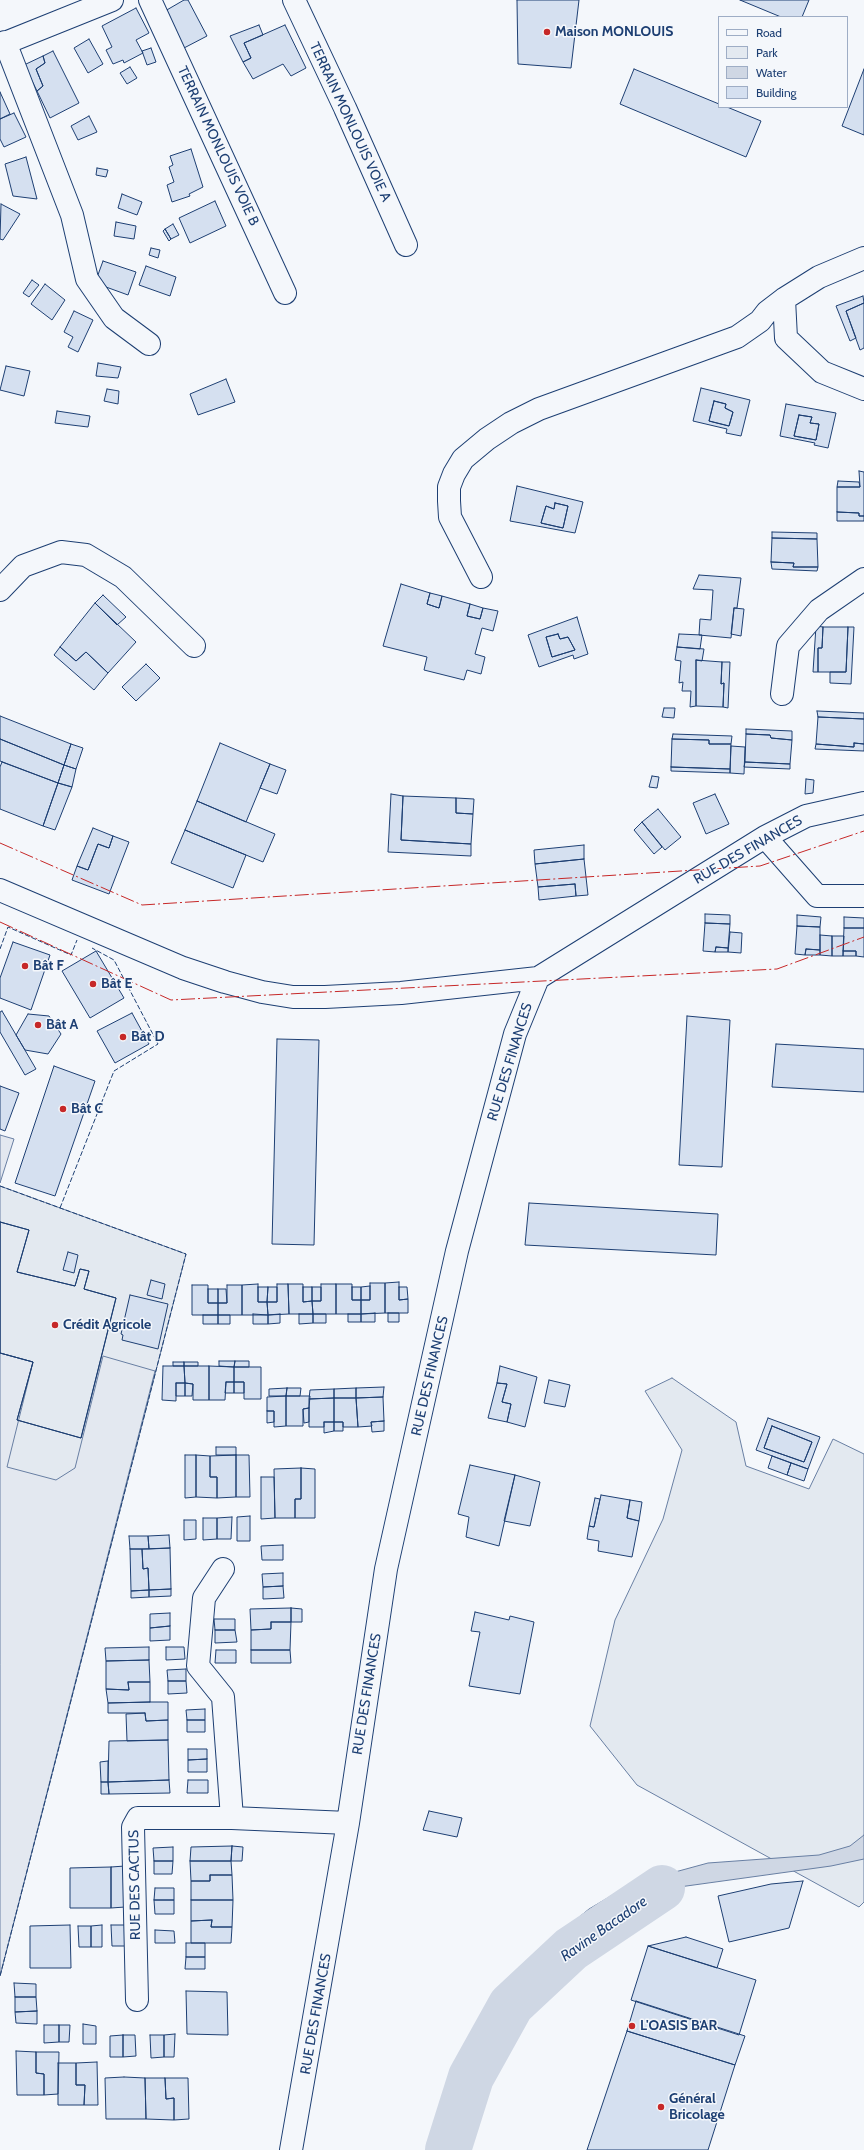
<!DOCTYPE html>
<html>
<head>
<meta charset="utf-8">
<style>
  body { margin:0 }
  #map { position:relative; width:864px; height:2150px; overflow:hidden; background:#f4f7fb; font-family:Cabin,sans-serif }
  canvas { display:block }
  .legend { position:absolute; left:718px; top:16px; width:130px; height:92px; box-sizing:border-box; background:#f4f7fb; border:1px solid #9eadc5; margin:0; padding:5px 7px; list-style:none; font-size:12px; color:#1d3f73 }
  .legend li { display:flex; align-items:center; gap:8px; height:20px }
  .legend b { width:20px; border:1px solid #9eadc5 }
</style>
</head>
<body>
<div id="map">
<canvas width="864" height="2150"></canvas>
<ul class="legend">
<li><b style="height:5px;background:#f4f7fb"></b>Road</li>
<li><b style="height:11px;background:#e3e9f0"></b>Park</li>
<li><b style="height:11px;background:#cfd7e4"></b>Water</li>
<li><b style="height:11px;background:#d5e0f0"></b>Building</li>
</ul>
</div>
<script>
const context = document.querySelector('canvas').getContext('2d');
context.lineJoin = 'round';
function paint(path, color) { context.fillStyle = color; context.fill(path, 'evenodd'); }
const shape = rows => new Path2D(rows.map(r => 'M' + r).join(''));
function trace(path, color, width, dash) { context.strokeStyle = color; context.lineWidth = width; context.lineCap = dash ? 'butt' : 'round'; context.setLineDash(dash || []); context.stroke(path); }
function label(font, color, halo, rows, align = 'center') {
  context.font = font + ' Cabin,sans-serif'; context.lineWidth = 3; context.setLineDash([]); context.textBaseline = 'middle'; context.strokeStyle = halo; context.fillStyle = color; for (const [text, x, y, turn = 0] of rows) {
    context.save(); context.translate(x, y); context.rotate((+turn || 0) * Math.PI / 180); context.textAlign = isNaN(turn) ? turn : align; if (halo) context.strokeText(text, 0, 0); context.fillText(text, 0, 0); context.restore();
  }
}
const green = shape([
  [0,1186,186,1254,0,1976,0,1186],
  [672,1378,736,1422,746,1466,809,1489,833,1439,864,1454,864,1902,859,1907,637,1785,590,1726,615,1620,663,1519,682,1450,645,1391,672,1378]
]);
const parking = shape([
  [0,1135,14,1139,0,1183,0,1135],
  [0,1353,33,1362,7,1467,56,1480,75,1468,103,1356,155,1371,0,1976,0,1353]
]);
const water = shape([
  [864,1835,864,1859,831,1866,672,1888,609,1923,571,1949,511,2014,503,2040,485,2033,511,1986,546,1944,589,1909,631,1884,708,1863,819,1855,850,1846,864,1835]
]);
const river = shape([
  [448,2150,471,2077,511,2005,571,1949,662,1888]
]);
const building = shape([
  [184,0,188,0,207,36,184,48,165,11,184,0],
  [517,0,579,0,571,68,518,64,517,0],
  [740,0,809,0,802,17,781,17,740,0],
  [136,8,149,33,136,40,143,53,124,63,123,60,113,64,106,50,112,47,102,26,136,8],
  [259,25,263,35,244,43,251,58,243,62,230,36,259,25],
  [285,25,306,68,291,76,283,64,253,79,243,62,251,58,244,43,285,25],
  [89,39,103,64,88,73,74,48,89,39],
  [151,48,156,62,147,65,142,51,151,48],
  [53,51,79,103,50,118,37,91,43,86,36,69,45,63,43,56,53,51],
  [43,56,45,63,36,69,43,86,37,91,24,65,43,56],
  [130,67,137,78,127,84,120,73,130,67],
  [634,69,719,104,719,107,727,107,761,121,746,157,620,104,634,69],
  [864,69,864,135,842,126,864,69],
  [0,92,10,114,0,119,0,92],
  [14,113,26,137,4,147,0,139,0,119,14,113],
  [89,116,97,132,78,140,71,126,89,116],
  [191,149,203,187,189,194,190,196,172,202,167,185,174,182,169,167,173,165,170,156,191,149],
  [26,157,37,199,13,196,5,164,26,157],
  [97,168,108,170,106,177,96,175,97,168],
  [122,194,142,202,137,215,118,208,122,194],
  [215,201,226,226,190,243,179,218,215,201],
  [1,204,20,214,3,240,0,239,1,204],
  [116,222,136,226,134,239,114,236,116,222],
  [173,224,179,235,171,239,165,229,173,224],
  [165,229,171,239,169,241,163,231,165,229],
  [151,248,160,250,158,258,149,255,151,248],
  [103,261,136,272,128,295,95,283,103,261],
  [146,266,176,277,170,296,139,285,146,266],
  [32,280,39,285,29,297,23,293,32,280],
  [45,284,65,300,52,320,31,304,45,284],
  [863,296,864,303,846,311,856,338,850,341,836,306,863,296],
  [864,303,864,348,860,350,846,311,864,303],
  [74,311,93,320,78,352,68,347,73,337,64,332,74,311],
  [98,363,121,367,118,378,96,376,98,363],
  [6,366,30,371,24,396,0,390,6,366],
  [226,379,235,402,198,415,190,394,226,379],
  [701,388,750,400,741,436,726,433,727,429,693,421,701,388],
  [714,401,726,404,725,408,733,412,729,426,709,421,714,401],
  [107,389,119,391,118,404,104,401,107,389],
  [714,401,726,404,725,408,733,412,729,426,709,421,714,401],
  [786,404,836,413,828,448,814,445,815,443,780,436,786,404],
  [799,415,812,417,810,423,819,424,816,440,794,436,799,415],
  [57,411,90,416,88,427,55,423,57,411],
  [799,415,812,417,810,423,819,424,816,440,794,436,799,415],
  [859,471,864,472,864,516,859,516,859,513,837,512,837,487,860,487,859,471],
  [838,481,859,482,860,487,837,487,838,481],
  [517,486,583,502,575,533,510,521,517,486],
  [555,503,568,506,563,528,541,523,546,506,554,509,555,503],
  [555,503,568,506,563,528,541,523,546,506,554,509,555,503],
  [837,512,859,513,859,516,864,516,864,521,837,521,837,512],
  [772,532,817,533,817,539,772,538,772,532],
  [772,538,817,539,818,567,793,567,794,563,771,562,772,538],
  [771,562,794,563,793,567,818,567,817,571,772,569,771,562],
  [699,575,741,578,737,608,734,608,731,638,699,635,700,619,711,620,713,590,693,589,699,575],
  [401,584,430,593,427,604,439,608,442,596,470,604,467,616,480,619,483,608,498,611,493,631,482,628,475,654,485,657,481,674,467,670,464,680,424,670,427,657,383,646,401,584],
  [430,593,442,596,439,608,427,604,430,593],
  [103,595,126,617,117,625,95,603,103,595],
  [95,603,136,642,108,673,86,652,76,661,60,647,95,603],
  [470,604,483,608,480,619,467,616,470,604],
  [734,608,744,609,741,636,731,634,734,608],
  [577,617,588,654,574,659,573,655,539,667,528,635,577,617],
  [558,634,560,639,568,637,575,650,552,657,546,637,558,634],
  [816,626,823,627,822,648,818,648,818,672,813,672,816,626],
  [823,627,848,627,846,672,818,672,818,648,822,648,823,627],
  [848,627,854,627,851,684,830,683,830,672,846,672,848,627],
  [558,634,560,639,568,637,575,650,552,657,546,637,558,634],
  [679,634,702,635,700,649,677,647,679,634],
  [60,647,76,661,86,652,108,673,94,690,54,655,60,647],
  [677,647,704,649,702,661,696,660,696,706,690,707,691,691,682,691,683,682,679,683,681,661,675,660,677,647],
  [696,660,722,662,721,684,724,683,723,707,696,706,696,660],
  [722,662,730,662,728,708,723,707,724,683,721,684,722,662],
  [146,664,160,678,136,701,122,687,146,664],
  [664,708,675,708,674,718,662,717,664,708],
  [817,711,864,713,864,719,818,717,817,711],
  [0,716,71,744,64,765,0,739,0,716],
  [818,717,864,719,864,744,854,743,854,747,816,744,818,717],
  [746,729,792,731,792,740,771,738,770,735,746,734,746,729],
  [673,734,732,736,731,744,709,744,709,740,672,739,673,734],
  [746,734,770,735,771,738,792,740,790,764,745,762,746,734],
  [0,739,64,765,58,783,0,761,0,739],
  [672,739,709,740,709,744,731,744,730,769,671,767,672,739],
  [220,743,270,764,246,822,197,801,220,743],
  [854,743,864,744,864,751,815,749,816,744,854,747,854,743],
  [71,744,83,748,76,769,64,765,71,744],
  [731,746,745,747,744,774,730,773,731,746],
  [2,762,58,783,43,826,0,809,0,767,2,762],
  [745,762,790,764,790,769,744,767,745,762],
  [270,764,286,770,277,794,260,788,270,764],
  [64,765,76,769,72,787,58,783,64,765],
  [671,767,730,769,730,773,671,771,671,767],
  [652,776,659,777,657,788,649,787,652,776],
  [806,779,814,780,813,793,805,794,806,779],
  [58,783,72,787,55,830,43,826,58,783],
  [391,794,403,796,401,840,471,844,471,856,388,852,391,794],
  [715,794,729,824,706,834,693,803,715,794],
  [403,796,456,798,456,813,473,814,471,844,401,840,403,796],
  [456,798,474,799,473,814,456,813,456,798],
  [197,801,275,834,263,862,185,830,197,801],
  [658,809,681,837,665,850,642,822,658,809],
  [642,822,662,847,654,854,634,830,642,822],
  [93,828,113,836,109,848,98,844,88,870,77,866,93,828],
  [185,830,246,855,233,888,171,863,185,830],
  [113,836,129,842,109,894,72,880,77,866,88,870,98,844,109,848,113,836],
  [584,845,584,859,535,864,534,850,584,845],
  [584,859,588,895,576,896,575,884,538,887,535,864,584,859],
  [575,884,576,896,539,900,538,887,575,884],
  [705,914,730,915,730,924,705,923,705,914],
  [797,915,821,917,820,927,797,926,797,915],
  [844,917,864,918,864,928,844,928,844,917],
  [705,923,730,924,728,948,716,947,715,952,703,951,705,923],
  [797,926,820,927,820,950,806,949,805,955,795,954,797,926],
  [844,928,864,928,864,957,856,956,856,951,843,951,844,928],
  [730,932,742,933,741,953,728,952,730,932],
  [820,935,832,936,832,956,820,955,820,935],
  [832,936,844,936,843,956,832,956,832,936],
  [13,942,50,955,31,1010,0,998,0,978,13,942],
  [716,947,728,948,728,952,715,952,716,947],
  [806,949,820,950,820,955,805,955,806,949],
  [96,951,124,998,90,1018,62,971,96,951],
  [843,951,856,951,856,956,843,956,843,951],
  [2,1011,36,1069,25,1075,0,1032,0,1012,2,1011],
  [132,1013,149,1044,115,1063,97,1031,132,1013],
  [28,1014,49,1016,61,1034,48,1054,25,1050,16,1035,28,1014],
  [687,1016,730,1020,722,1167,679,1165,687,1016],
  [277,1039,319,1040,314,1245,272,1244,277,1039],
  [776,1044,864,1049,864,1092,772,1087,776,1044],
  [54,1066,95,1081,55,1196,15,1183,54,1066],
  [0,1086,19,1093,5,1131,0,1129,0,1086],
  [529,1203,718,1214,716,1255,525,1245,529,1203],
  [0,1222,29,1230,17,1272,75,1286,80,1269,89,1271,84,1289,116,1298,81,1438,17,1420,33,1362,0,1353,0,1222],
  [0,1222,29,1230,17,1272,75,1286,80,1269,89,1271,84,1289,116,1298,81,1438,17,1420,33,1362,0,1353,0,1222],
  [68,1252,78,1255,74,1273,63,1270,68,1252],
  [151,1280,165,1284,162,1299,147,1295,151,1280],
  [399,1282,399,1300,408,1299,408,1313,385,1313,385,1283,399,1282],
  [370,1283,385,1283,385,1313,361,1314,361,1300,370,1300,370,1283],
  [258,1284,258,1302,267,1302,268,1315,242,1315,242,1285,258,1284],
  [277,1284,288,1284,289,1314,268,1315,267,1302,277,1302,277,1284],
  [288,1284,303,1284,303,1302,312,1301,313,1314,289,1314,288,1284],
  [321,1284,336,1284,336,1314,313,1314,312,1301,321,1301,321,1284],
  [336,1284,352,1284,352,1300,361,1300,361,1314,336,1314,336,1284],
  [192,1285,208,1285,208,1303,218,1303,218,1315,192,1315,192,1285],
  [227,1285,242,1285,242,1315,218,1315,218,1303,227,1303,227,1285],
  [370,1286,370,1300,361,1300,361,1287,370,1286],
  [258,1287,268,1287,267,1302,258,1302,258,1287],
  [268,1287,277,1287,277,1302,267,1302,268,1287],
  [303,1287,312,1287,312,1301,303,1302,303,1287],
  [312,1287,321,1287,321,1301,312,1301,312,1287],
  [352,1287,361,1287,361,1300,352,1300,352,1287],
  [399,1287,407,1287,408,1299,399,1300,399,1287],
  [208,1289,218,1289,218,1303,208,1303,208,1289],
  [218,1289,226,1289,227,1303,218,1303,218,1289],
  [130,1295,168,1304,158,1349,122,1340,123,1335,121,1334,130,1295],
  [375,1313,375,1322,361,1322,361,1314,375,1313],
  [388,1313,399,1313,399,1322,388,1322,388,1313],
  [253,1314,268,1315,268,1324,253,1324,253,1314],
  [280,1314,280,1323,268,1324,268,1315,280,1314],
  [299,1314,313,1314,313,1323,299,1324,299,1314],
  [313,1314,326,1314,326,1323,313,1323,313,1314],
  [348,1314,361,1314,361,1322,348,1322,348,1314],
  [203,1315,218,1315,218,1324,203,1324,203,1315],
  [218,1315,230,1315,230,1324,218,1324,218,1315],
  [219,1361,235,1361,234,1367,219,1366,219,1361],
  [235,1361,249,1361,249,1367,234,1367,235,1361],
  [173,1362,184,1362,184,1366,173,1366,173,1362],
  [184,1362,198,1362,198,1366,184,1366,184,1362],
  [163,1366,184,1366,185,1383,176,1383,176,1401,162,1400,163,1366],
  [184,1366,209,1366,209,1400,193,1400,193,1384,185,1383,184,1366],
  [209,1366,234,1367,234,1382,226,1382,225,1400,209,1400,209,1366],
  [500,1366,537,1377,525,1427,507,1422,511,1404,502,1402,507,1384,497,1383,500,1366],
  [234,1367,261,1367,261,1399,244,1399,244,1382,234,1382,234,1367],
  [549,1380,570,1385,565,1407,544,1403,549,1380],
  [226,1382,234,1382,234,1393,225,1393,226,1382],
  [234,1382,244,1382,244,1393,234,1393,234,1382],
  [176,1383,185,1383,185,1396,176,1396,176,1383],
  [185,1383,193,1384,192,1396,185,1396,185,1383],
  [497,1383,507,1384,502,1402,511,1404,507,1422,488,1418,497,1383],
  [384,1387,383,1397,356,1398,356,1388,384,1387],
  [287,1388,301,1388,300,1396,286,1396,287,1388],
  [287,1388,286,1396,269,1396,269,1389,287,1388],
  [356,1388,356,1398,334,1398,334,1389,356,1388],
  [334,1389,334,1398,309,1399,310,1390,334,1389],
  [286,1396,310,1396,309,1408,303,1409,303,1426,286,1426,286,1396],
  [286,1396,286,1426,274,1427,274,1411,267,1411,267,1397,286,1396],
  [383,1397,384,1421,371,1422,372,1426,358,1427,356,1398,383,1397],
  [334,1398,356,1398,358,1427,343,1427,343,1422,334,1422,334,1398],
  [334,1398,334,1422,324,1422,324,1427,309,1427,309,1399,334,1398],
  [309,1408,309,1422,304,1423,303,1409,309,1408],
  [267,1411,274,1411,274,1422,267,1423,267,1411],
  [768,1418,820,1437,808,1469,756,1450,768,1418],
  [772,1426,812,1442,804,1462,764,1448,772,1426],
  [384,1421,384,1431,372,1432,371,1422,384,1421],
  [324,1422,334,1422,334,1431,324,1433,324,1422],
  [334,1422,343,1422,343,1431,334,1431,334,1422],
  [772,1426,812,1442,804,1462,764,1448,772,1426],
  [216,1447,236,1447,236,1455,216,1455,216,1447],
  [185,1455,196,1455,196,1497,185,1498,185,1455],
  [196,1455,210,1456,210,1477,217,1477,217,1498,196,1497,196,1455],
  [236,1455,236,1497,217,1498,217,1477,210,1477,210,1456,236,1455],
  [236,1455,249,1455,250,1497,236,1497,236,1455],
  [772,1456,791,1463,787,1475,768,1468,772,1456],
  [791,1463,808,1469,804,1481,787,1475,791,1463],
  [470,1465,515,1475,499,1546,466,1537,469,1517,458,1514,470,1465],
  [301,1468,315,1469,315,1518,295,1518,295,1499,301,1499,301,1468],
  [301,1468,301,1499,295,1499,295,1518,275,1518,274,1469,301,1468],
  [515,1475,540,1482,530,1526,504,1521,515,1475],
  [261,1477,274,1477,275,1518,261,1519,261,1477],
  [601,1495,630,1500,627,1518,639,1521,632,1557,598,1551,599,1541,587,1539,589,1526,594,1527,601,1495],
  [595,1498,600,1499,594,1527,589,1526,595,1498],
  [630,1500,642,1502,639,1521,627,1518,630,1500],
  [250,1516,250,1541,237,1541,237,1517,250,1516],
  [232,1517,231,1539,217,1539,217,1518,232,1517],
  [203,1518,217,1518,217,1539,203,1540,203,1518],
  [184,1520,196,1520,196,1539,184,1540,184,1520],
  [169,1535,170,1548,149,1549,148,1536,169,1535],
  [129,1536,148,1536,149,1549,130,1549,129,1536],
  [283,1545,283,1560,262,1560,261,1546,283,1545],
  [170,1548,171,1589,149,1590,148,1568,143,1569,142,1549,170,1548],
  [130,1549,142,1549,143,1569,148,1568,149,1590,131,1591,130,1549],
  [283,1573,283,1586,263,1587,262,1574,283,1573],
  [283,1586,284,1598,263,1599,263,1587,283,1586],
  [171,1589,171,1596,149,1597,149,1590,171,1589],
  [149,1590,149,1597,131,1598,131,1591,149,1590],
  [291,1608,291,1622,271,1622,271,1629,251,1630,250,1609,291,1608],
  [291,1608,302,1609,302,1622,291,1622,291,1608],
  [475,1612,509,1620,510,1616,534,1622,520,1694,469,1686,480,1632,471,1631,475,1612],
  [170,1613,170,1626,150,1628,150,1614,170,1613],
  [214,1619,235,1619,235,1630,215,1630,214,1619],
  [271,1622,291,1622,290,1650,251,1650,251,1630,271,1629,271,1622],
  [170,1626,170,1640,150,1641,150,1628,170,1626],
  [215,1630,235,1630,237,1642,215,1643,215,1630],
  [149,1647,149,1660,106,1661,105,1648,149,1647],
  [166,1647,184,1647,185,1659,166,1660,166,1647],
  [216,1650,236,1650,236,1663,215,1663,216,1650],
  [251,1650,290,1650,291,1663,251,1663,251,1650],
  [149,1660,150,1682,128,1682,129,1690,106,1689,106,1661,149,1660],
  [186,1669,186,1681,168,1681,167,1670,186,1669],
  [168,1681,186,1681,187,1693,168,1694,168,1681],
  [128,1682,150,1682,150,1702,108,1703,106,1689,129,1690,128,1682],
  [150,1702,168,1702,168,1720,146,1721,145,1713,108,1713,108,1703,150,1702],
  [205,1709,205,1720,187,1720,186,1710,205,1709],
  [145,1713,146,1721,168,1720,168,1740,127,1741,126,1714,145,1713],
  [187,1720,205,1720,205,1732,187,1732,187,1720],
  [168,1740,169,1780,108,1782,109,1741,168,1740],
  [188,1749,207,1749,207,1759,188,1760,188,1749],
  [207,1759,207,1772,188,1772,188,1760,207,1759],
  [108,1761,108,1782,101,1782,100,1762,108,1761],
  [169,1780,170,1793,109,1794,108,1782,169,1780],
  [188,1780,208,1780,208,1793,187,1793,188,1780],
  [101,1782,108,1782,109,1794,101,1794,101,1782],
  [429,1811,462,1818,457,1837,423,1830,429,1811],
  [232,1846,231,1861,190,1861,191,1847,232,1846],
  [232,1846,243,1847,242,1861,231,1861,232,1846],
  [173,1847,173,1861,154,1861,153,1848,173,1847],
  [154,1861,173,1861,172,1874,154,1874,154,1861],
  [190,1861,231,1861,232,1875,210,1875,210,1881,191,1881,190,1861],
  [125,1866,125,1907,111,1908,111,1867,125,1866],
  [111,1867,111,1908,70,1908,70,1868,111,1867],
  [210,1875,232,1875,233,1900,191,1900,191,1881,210,1881,210,1875],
  [803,1881,789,1928,729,1942,718,1896,771,1884,803,1881],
  [155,1888,174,1888,174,1900,154,1900,155,1888],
  [154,1900,174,1900,174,1914,155,1914,154,1900],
  [191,1900,233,1900,232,1927,211,1927,212,1920,191,1921,191,1900],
  [212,1920,211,1927,232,1927,231,1943,191,1943,191,1921,212,1920],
  [70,1925,71,1968,30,1968,30,1926,70,1925],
  [102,1925,102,1947,91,1947,91,1926,102,1925],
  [111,1925,125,1925,125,1946,112,1946,111,1925],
  [78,1926,91,1926,91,1947,79,1947,78,1926],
  [155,1930,174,1931,175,1943,155,1943,155,1930],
  [686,1937,723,1949,717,1968,648,1946,686,1937],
  [186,1943,205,1943,205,1957,186,1957,186,1943],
  [648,1946,756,1980,739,2035,631,2000,648,1946],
  [186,1957,205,1957,205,1969,185,1969,186,1957],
  [14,1983,36,1984,36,1997,15,1997,14,1983],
  [186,1991,227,1992,228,2035,187,2034,186,1991],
  [15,1997,36,1997,37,2011,15,2012,15,1997],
  [636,2001,745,2036,735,2065,627,2031,636,2001],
  [37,2011,37,2024,16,2023,15,2012,37,2011],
  [83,2024,96,2026,96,2044,83,2044,83,2024],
  [44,2025,59,2025,59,2042,44,2043,44,2025],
  [59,2025,70,2025,69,2042,59,2042,59,2025],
  [627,2031,735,2065,708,2150,587,2150,627,2031],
  [175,2034,174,2057,164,2057,164,2035,175,2034],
  [123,2035,135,2035,136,2056,123,2057,123,2035],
  [123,2035,123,2057,110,2057,110,2036,123,2035],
  [150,2035,164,2035,164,2057,151,2058,150,2035],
  [16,2051,36,2052,36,2073,44,2074,44,2095,17,2095,16,2051],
  [36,2052,59,2052,58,2094,44,2095,44,2074,36,2073,36,2052],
  [97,2062,98,2105,84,2105,85,2085,76,2085,76,2063,97,2062],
  [58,2063,76,2063,76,2085,85,2085,84,2105,58,2105,58,2063],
  [124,2077,145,2078,146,2119,106,2119,105,2078,124,2077],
  [145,2078,165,2078,166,2099,174,2098,174,2120,146,2119,145,2078],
  [165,2078,188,2078,189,2119,174,2120,174,2098,166,2099,165,2078]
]);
const minor = shape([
  [150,0,285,293],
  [294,0,345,108,406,245],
  [5,42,72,215,87,279,114,318,149,344],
  [0,45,112,0],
  [784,299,786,338,822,372,864,389],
  [481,577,450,517,449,501,449,487,454,474,463,459,487,439,511,423,539,409,737,337,760,321,767,312,784,299,819,277,864,258],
  [0,590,23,566,61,552,86,555,123,577,194,646],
  [782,694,788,646,819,610,864,579],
  [765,837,817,896,864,896],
  [0,890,183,968,225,982,262,992,293,997,325,997,401,993,538,978],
  [223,1569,204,1598,198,1666,223,1697,232,1818],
  [137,2000,133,1827,138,1818,232,1818,348,1823],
  [291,2150,348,1823,386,1569,457,1251,515,1034,538,978,765,837,806,816,864,803]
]);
const fence = shape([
  [0,949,8,927,71,955,77,940],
  [0,1186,186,1254,0,1976],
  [60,1208,114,1071,158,1044,114,960,92,948]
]);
const power = shape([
  [0,843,142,905,760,866,864,831],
  [0,922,171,1000,777,969,864,937]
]);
const markers = [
  [547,32,4,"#c62828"],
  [25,966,4,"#c62828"],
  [93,984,4,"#c62828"],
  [38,1025,4,"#c62828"],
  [123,1037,4,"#c62828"],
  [63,1109,4,"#c62828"],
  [55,1325,4,"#c62828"],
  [632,2026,4,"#c62828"],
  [661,2107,4,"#c62828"]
];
const poiNames = [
  ["Maison MONLOUIS",555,32],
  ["Bât F",33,966],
  ["Bât E",101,984],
  ["Bât A",46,1025],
  ["Bât D",131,1037],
  ["Bât C",71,1109],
  ["Crédit Agricole",63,1325],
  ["L'OASIS BAR",640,2026],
  ["Général",669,2099],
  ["Bricolage",669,2115]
];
const streetNames = [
  ["TERRAIN MONLOUIS VOIE A",350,122,65],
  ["TERRAIN MONLOUIS VOIE B",218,146,65],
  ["RUE DES FINANCES",748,850,-30],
  ["RUE DES FINANCES",510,1062,-73],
  ["RUE DES FINANCES",430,1376,-77],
  ["RUE DES FINANCES",367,1694,-81],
  ["RUE DES CACTUS",135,1885,-91],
  ["RUE DES FINANCES",316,2014,-80]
];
const waterNames = [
  ["Ravine Bacadore",604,1929,-35]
];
paint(green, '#e3e9f0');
trace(green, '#687fa3', 1);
paint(parking, '#e3e8f0');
trace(parking, '#687fa3', 1);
paint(water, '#cfd7e4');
trace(water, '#687fa3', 1);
trace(river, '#cfd7e4', 46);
paint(building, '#d5e0f0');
trace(building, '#1d3f73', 1);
trace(minor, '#1d3f73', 24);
trace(minor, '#f4f7fb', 22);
trace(fence, '#1d3f73', 1, [5, 2]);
trace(power, '#c62828', 1, [14, 3, 2, 3]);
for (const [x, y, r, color] of markers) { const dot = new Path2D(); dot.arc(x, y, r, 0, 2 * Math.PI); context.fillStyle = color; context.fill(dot); trace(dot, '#f4f7fb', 1.5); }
label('bold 14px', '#1d3f73', '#f4f7fb', poiNames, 'left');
label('14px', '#1d3f73', '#f4f7fb', streetNames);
label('italic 15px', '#1d3f73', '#f4f7fb', waterNames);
</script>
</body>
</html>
